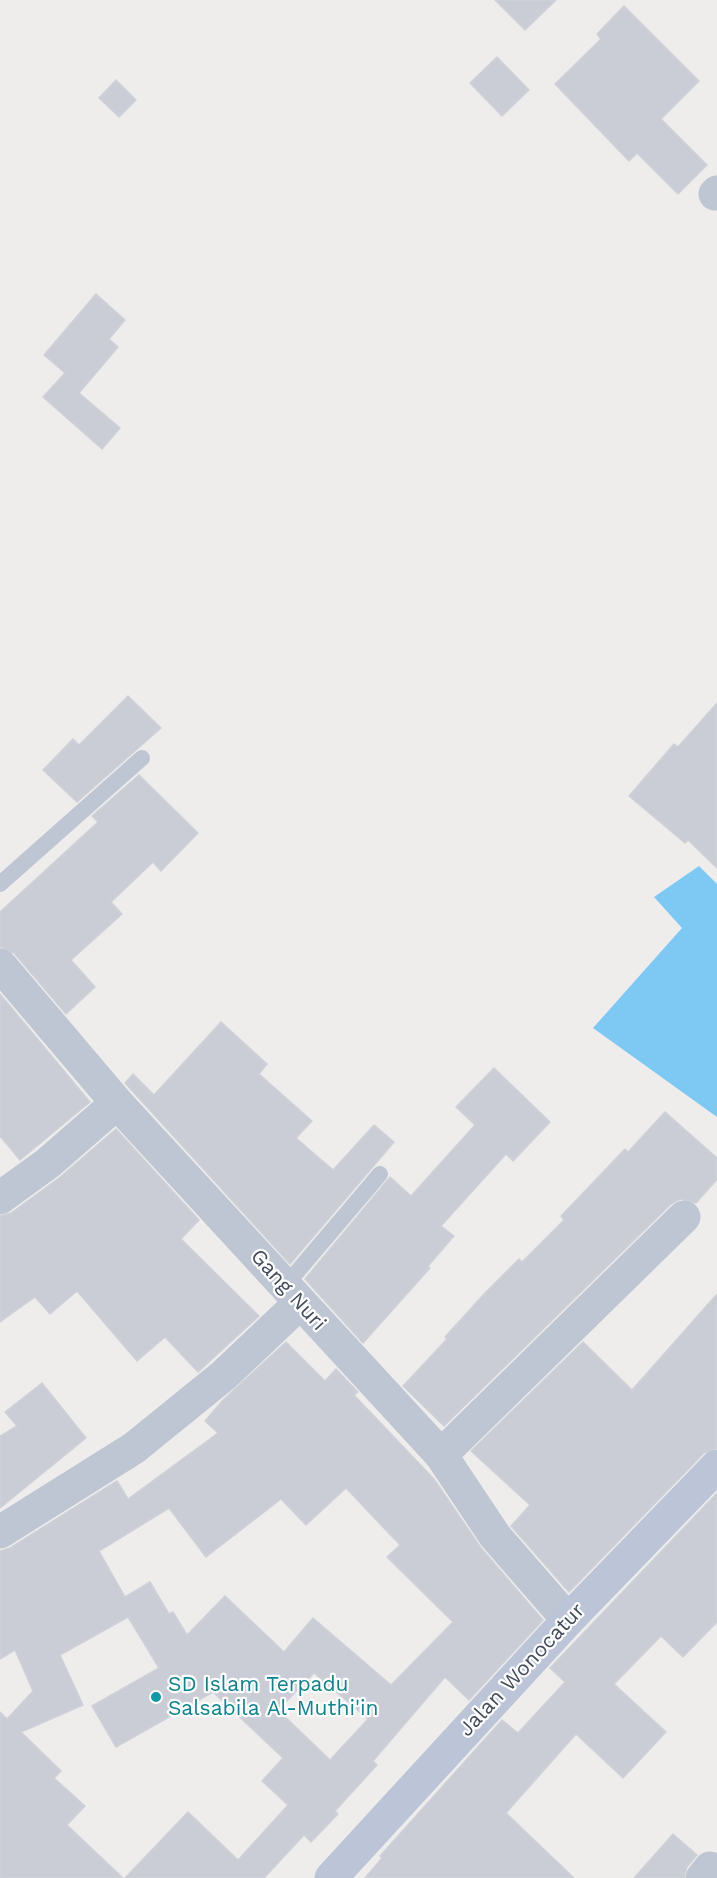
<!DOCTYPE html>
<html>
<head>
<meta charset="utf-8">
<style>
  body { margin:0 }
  canvas { display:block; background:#efecec }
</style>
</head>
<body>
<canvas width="717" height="1878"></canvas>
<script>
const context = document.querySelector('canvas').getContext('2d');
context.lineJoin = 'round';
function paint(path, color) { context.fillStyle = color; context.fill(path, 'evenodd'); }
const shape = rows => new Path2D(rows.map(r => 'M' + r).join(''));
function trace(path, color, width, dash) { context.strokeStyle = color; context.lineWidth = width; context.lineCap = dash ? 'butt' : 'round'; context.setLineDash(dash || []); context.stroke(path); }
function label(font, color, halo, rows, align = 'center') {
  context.font = font + ' "Work Sans",sans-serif'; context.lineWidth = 4.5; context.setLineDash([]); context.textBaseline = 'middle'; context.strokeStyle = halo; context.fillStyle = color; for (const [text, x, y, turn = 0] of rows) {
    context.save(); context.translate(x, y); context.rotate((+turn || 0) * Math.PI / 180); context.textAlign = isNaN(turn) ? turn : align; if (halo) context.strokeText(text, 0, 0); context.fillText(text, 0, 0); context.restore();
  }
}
const water = shape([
  [699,866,717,884,717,1117,593,1028,682,928,654,897]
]);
const building = shape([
  [495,0,556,0,525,30,495,0],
  [624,6,699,81,661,119,707,165,678,194,637,153,629,161,555,84,601,39,597,34,624,6],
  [497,57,529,90,502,116,470,83,497,57],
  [116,80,136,100,119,117,99,98,116,80],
  [96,294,125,320,109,339,118,347,79,393,120,428,102,449,43,397,65,373,44,355,96,294],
  [128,696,161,728,77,802,43,770,73,739,79,745,128,696],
  [717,703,717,868,688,840,685,843,629,796,674,744,678,747,717,703],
  [139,775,198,833,161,871,153,862,111,902,122,914,71,960,95,987,66,1014,14,953,0,947,0,912,98,822,92,816,139,775],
  [0,994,90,1102,20,1160,0,1136,0,994],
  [221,1022,267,1064,259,1074,312,1121,296,1138,333,1170,374,1125,394,1142,290,1264,125,1083,133,1074,154,1095,221,1022],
  [494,1068,550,1122,513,1161,506,1154,441,1226,454,1236,428,1266,430,1268,363,1343,305,1279,390,1177,411,1196,475,1125,456,1107,494,1068],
  [665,1112,717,1158,717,1179,696,1203,680,1199,671,1204,444,1426,403,1386,447,1339,445,1337,484,1294,519,1259,522,1262,564,1220,561,1216,625,1149,628,1152,665,1112],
  [116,1129,199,1220,181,1239,259,1316,198,1372,165,1337,137,1361,77,1291,50,1314,35,1297,0,1322,0,1216,11,1213,59,1178,116,1129],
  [717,1294,717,1448,704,1453,569,1592,511,1526,530,1505,471,1451,583,1342,632,1390,717,1294],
  [286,1342,325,1381,336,1369,358,1392,354,1395,434,1479,481,1548,543,1620,469,1700,445,1677,373,1761,377,1765,335,1811,338,1814,311,1842,304,1835,264,1878,125,1878,188,1812,238,1860,288,1805,262,1781,283,1758,213,1692,116,1747,92,1706,159,1668,128,1617,60,1655,83,1705,21,1732,61,1771,54,1778,85,1806,67,1825,123,1878,0,1878,0,1712,7,1719,33,1691,15,1650,0,1659,0,1551,10,1548,117,1481,128,1499,218,1433,205,1421,224,1399,286,1342],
  [346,1488,400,1545,387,1557,453,1622,391,1685,313,1618,284,1652,225,1596,187,1635,173,1612,169,1614,150,1582,125,1597,99,1551,169,1508,206,1557,281,1499,306,1525,346,1488],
  [314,1673,368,1719,330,1760,278,1710,314,1673],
  [42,1383,86,1438,0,1508,0,1436,17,1426,5,1412,42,1383],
  [717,1493,717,1622,683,1657,661,1636,614,1684,666,1732,623,1778,576,1734,506,1813,574,1878,365,1878,382,1858,380,1856,502,1720,518,1733,565,1682,550,1668,717,1493],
  [673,1834,697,1855,687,1867,684,1878,634,1878,673,1834]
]);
const lane = shape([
  [0,884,142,758],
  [285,1286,380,1174]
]);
const street = shape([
  [715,194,717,192],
  [0,965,117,1103,441,1455,495,1536,568,1620],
  [0,1198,48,1163,117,1103],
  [441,1455,684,1217],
  [0,1532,134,1448,224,1375,300,1303],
  [702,1878,710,1868]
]);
const secondary = shape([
  [331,1878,568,1620,717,1466]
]);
const markers = [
  [156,1697,6,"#0f9aa8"]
];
const streetNames = [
  ["Gang Nuri",288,1290,48],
  ["Jalan Wonocatur",522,1670,-47]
];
const cultureNames = [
  ["SD Islam Terpadu",168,1685],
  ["Salsabila Al-Muthi'in",168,1709]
];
paint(water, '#7dc9f4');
paint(building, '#cacdd5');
trace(building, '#cfd1d9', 1.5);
trace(lane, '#bec6d3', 16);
trace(street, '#bec6d3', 33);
trace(secondary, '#bcc5d8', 33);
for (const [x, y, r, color] of markers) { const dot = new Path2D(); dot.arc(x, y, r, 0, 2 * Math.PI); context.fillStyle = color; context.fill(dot); trace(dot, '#fff', 2); }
label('21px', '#434c5b', '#fff', streetNames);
label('21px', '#0d838f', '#fff', cultureNames, 'left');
</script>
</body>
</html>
